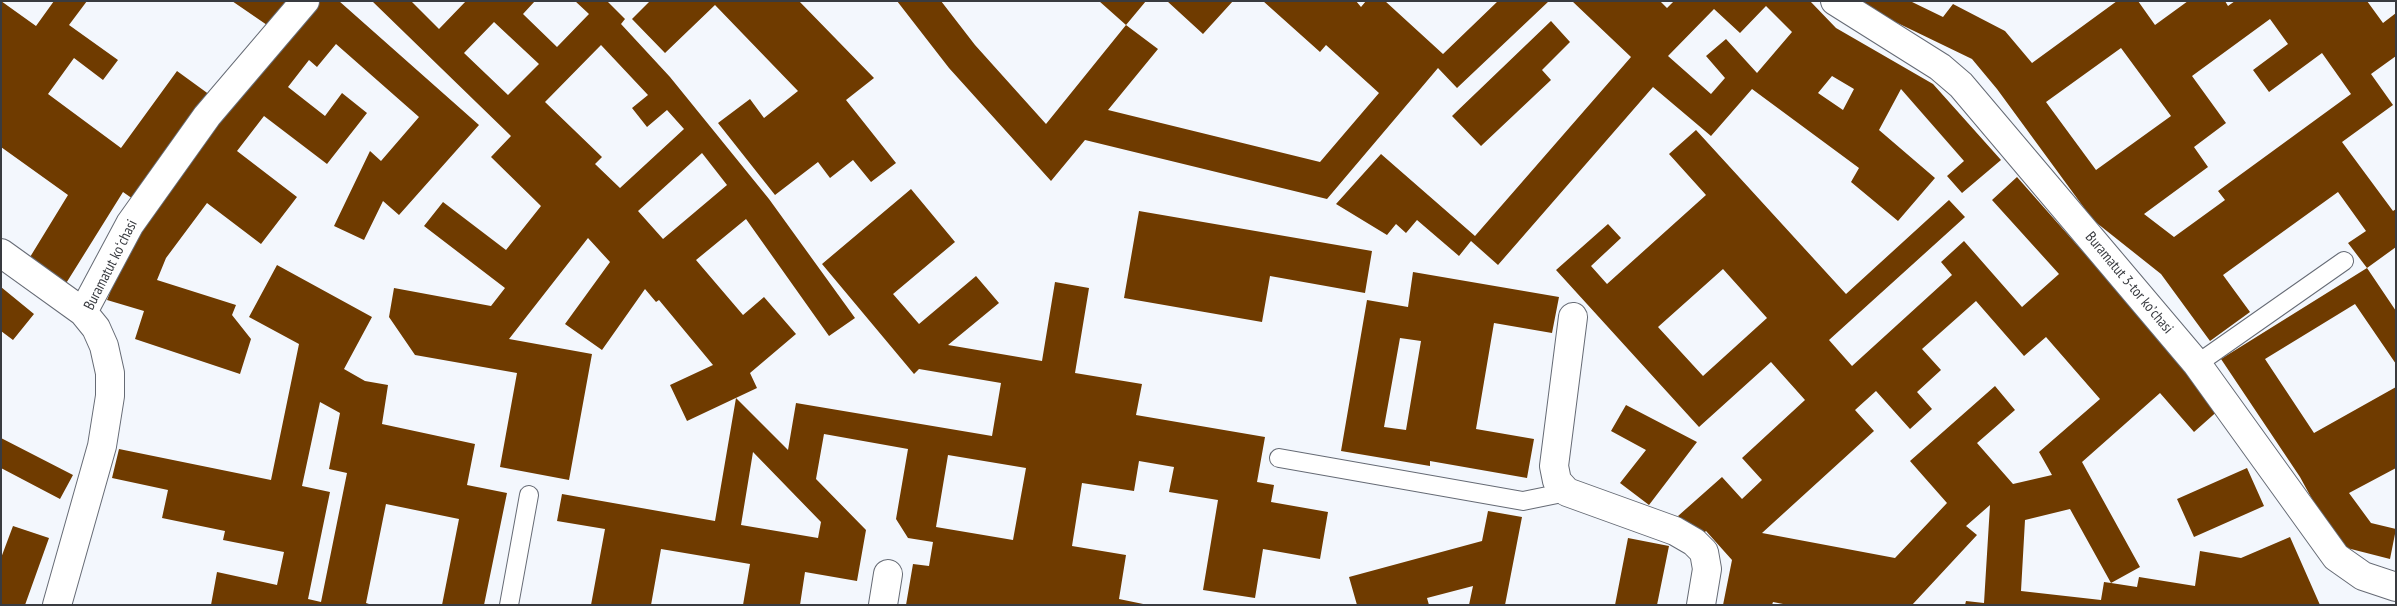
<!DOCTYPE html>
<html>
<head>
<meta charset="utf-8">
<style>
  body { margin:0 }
  #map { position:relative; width:2397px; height:606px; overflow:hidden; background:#f3f7fd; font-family:"PT Sans Narrow",sans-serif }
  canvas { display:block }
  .frame { position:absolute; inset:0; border:2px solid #393b40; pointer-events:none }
</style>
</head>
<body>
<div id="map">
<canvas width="2397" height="606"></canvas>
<div class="frame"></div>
</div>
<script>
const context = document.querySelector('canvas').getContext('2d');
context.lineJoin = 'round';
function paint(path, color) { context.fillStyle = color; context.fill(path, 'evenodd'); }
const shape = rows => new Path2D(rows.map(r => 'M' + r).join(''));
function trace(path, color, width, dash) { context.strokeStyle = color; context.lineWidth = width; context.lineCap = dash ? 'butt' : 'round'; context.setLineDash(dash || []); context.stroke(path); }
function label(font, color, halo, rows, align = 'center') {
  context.font = font + ' "PT Sans Narrow",sans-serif'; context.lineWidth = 5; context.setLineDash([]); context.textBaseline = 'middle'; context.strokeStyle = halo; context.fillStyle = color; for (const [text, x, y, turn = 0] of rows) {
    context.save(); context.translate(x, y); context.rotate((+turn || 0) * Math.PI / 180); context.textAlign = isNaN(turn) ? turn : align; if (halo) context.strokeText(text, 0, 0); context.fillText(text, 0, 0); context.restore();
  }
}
const building = shape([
  [1,1,36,26,54,1,87,1,69,25,118,60,103,80,74,58,48,94,121,148,177,71,210,95,133,199,123,192,65,285,27,262,68,195,1,147],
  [232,1,288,1,267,25],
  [317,1,339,1,479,125,399,215,383,201,364,240,334,226,370,151,381,161,419,117,336,44,317,67,309,60,288,87,325,116,342,93,367,113,327,164,264,116,237,151,297,197,261,244,207,203,166,258,157,280,236,305,232,315,251,339,240,374,135,339,144,311,107,300,134,233,212,131],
  [372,1,411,1,439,29,466,1,535,1,523,14,557,47,589,14,575,1,607,1,625,19,621,24,670,77,769,199,855,318,829,336,746,219,696,260,743,315,764,297,796,334,750,373,757,388,687,421,670,385,713,365,659,300,656,302,645,289,602,350,565,324,610,262,588,238,509,339,592,354,569,480,500,467,517,373,415,355,389,317,394,288,491,306,505,288,424,226,443,202,506,250,541,206,491,157,511,136],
  [494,22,539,64,508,95,464,53],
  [601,45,648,95,632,108,647,127,667,110,684,129,620,188,595,164,602,157,545,102],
  [702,153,727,185,663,239,638,211],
  [650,1,799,1,874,78,846,100,896,163,871,182,853,160,830,178,818,162,775,195,718,123,750,99,764,118,798,91,715,5,665,53,632,19],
  [897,1,941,1,975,45,1046,124,1126,25,1099,1,1146,1,1126,25,1158,49,1108,110,1320,162,1379,93,1326,45,1320,52,1263,1,1356,1,1361,7,1366,1,1385,1,1443,54,1498,1,1549,1,1457,88,1438,68,1327,199,1085,140,1051,181,949,68],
  [1167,1,1233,1,1203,34],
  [1572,1,1660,1,1667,8,1674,1,1810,1,1836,28,1933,84,2001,160,1962,193,1947,176,1964,161,1901,89,1879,130,1935,178,1898,221,1851,182,1859,168,1752,89,1711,136,1653,87,1498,265,1471,241,1459,256,1417,220,1406,233,1396,224,1387,235,1336,204,1381,154,1475,236,1631,57],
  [1766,6,1792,32,1757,73,1726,39,1706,56,1725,78,1711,94,1668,56,1714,9,1740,33],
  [1832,76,1854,89,1843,110,1818,93],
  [1852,1,1910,1,1943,17,1953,4,2005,31,2032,63,2117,1,2138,1,2155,25,2188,1,2225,1,2228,6,2235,1,2367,1,2383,23,2396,13,2396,56,2371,74,2393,105,2342,142,2393,211,2396,209,2396,247,2367,268,2348,243,2366,231,2338,192,2223,275,2250,312,2210,341,2161,274,2093,220,1997,89,1972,59],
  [2270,19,2288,44,2253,70,2269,92,2322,53,2351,94,2218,191,2225,200,2174,237,2144,214,2208,167,2194,147,2226,123,2192,76],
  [2121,48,2171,116,2096,170,2046,102],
  [1551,21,1570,42,1542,70,1551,80,1481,146,1452,116],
  [1696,130,1846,294,1949,200,1965,217,1829,340,1852,366,1952,275,1941,262,1964,241,2022,307,2059,274,1992,200,2017,177,2221,408,2194,432,2160,393,2082,462,2140,567,2111,583,2070,509,2025,520,2021,591,2101,600,2104,582,2111,583,2137,587,2139,577,2195,586,2200,551,2241,558,2290,537,2320,605,1965,605,1966,601,1984,603,1990,505,1966,526,1977,535,1912,605,1788,605,1773,602,1772,605,1723,605,1732,560,1706,531,1698,538,1678,516,1722,477,1742,499,1762,480,1742,458,1805,400,1771,362,1699,427,1556,270,1608,224,1621,238,1591,266,1607,284,1706,195,1669,154],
  [1723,269,1767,318,1703,376,1658,327],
  [1976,301,2024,356,2046,337,2100,399,2039,452,2052,475,2013,484,1977,443,2015,410,1995,386,1910,461,1947,503,1895,558,1762,533,1874,431,1855,410,1876,391,1910,429,1932,409,1917,392,1941,370,1922,349],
  [911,189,955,242,893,294,919,324,976,276,999,303,948,345,1042,361,1055,282,1089,288,1075,373,1142,384,1136,415,1265,437,1257,482,1274,485,1271,502,1328,512,1320,559,1263,549,1255,598,1203,590,1218,500,1169,492,1174,467,1139,461,1134,491,1082,483,1072,546,1126,555,1119,599,1148,605,906,605,913,564,929,566,933,542,908,538,896,519,908,449,824,434,816,479,866,530,857,581,805,572,800,605,743,605,750,564,661,549,651,605,591,605,605,529,557,521,562,494,715,521,736,398,788,450,796,403,992,436,1001,383,919,369,914,374,822,264],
  [753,452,821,522,818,538,741,525],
  [948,455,1026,468,1013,540,936,527],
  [1139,211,1372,251,1365,293,1270,276,1262,322,1124,298],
  [277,265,372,317,344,369,365,381,388,385,382,424,475,444,467,485,507,493,484,605,442,605,459,519,386,504,366,603,372,605,211,605,217,572,277,585,284,552,223,540,225,531,162,518,168,490,112,478,119,449,271,480,299,344,249,317],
  [320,402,340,413,329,469,347,473,321,602,308,599,330,492,302,486],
  [2367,268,2396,311,2396,364,2355,304,2265,359,2314,433,2396,387,2396,468,2349,493,2371,523,2396,529,2390,559,2347,548,2318,510,2300,477,2221,359],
  [1413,272,1559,297,1552,333,1494,323,1476,429,1534,439,1527,478,1430,461,1430,466,1341,451,1367,300,1408,307],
  [1400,338,1421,341,1406,430,1384,427],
  [1,287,34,314,13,340,1,331],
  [1626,405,1697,442,1649,505,1620,483,1646,450,1611,431],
  [1,438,73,475,60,499,1,468],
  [2247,468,2264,506,2194,537,2177,499],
  [1488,511,1522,517,1505,605,1469,605,1473,586,1427,598,1429,605,1357,605,1349,577,1482,541],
  [13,526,49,538,25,605,1,605,1,558],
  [1628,538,1669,546,1657,605,1615,605]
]);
const service = shape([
  [2197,364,2344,261],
  [1279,458,1523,501,1567,492],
  [509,605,529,495]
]);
const minor = shape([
  [1835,1,1940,67,1961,85,2197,364,2336,557,2363,576,2396,587],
  [1,253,83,312],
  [1573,317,1554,466,1557,481,1567,492,1675,531,1694,542,1704,552,1707,569,1701,605],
  [57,605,102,446,110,396,110,373,104,346,96,328,83,312,130,224,207,116,305,1],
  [883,605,888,574]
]);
const streetNames = [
  ["Buramatut koʻchasi",111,265,-63],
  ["Buramatut 3-tor koʼchasi",2129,283,50]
];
paint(building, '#6f3b00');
trace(service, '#666b75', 20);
trace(minor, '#666b75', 30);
trace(service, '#fff', 18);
trace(minor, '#fff', 28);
label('15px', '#393b40', '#fff', streetNames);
</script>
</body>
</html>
